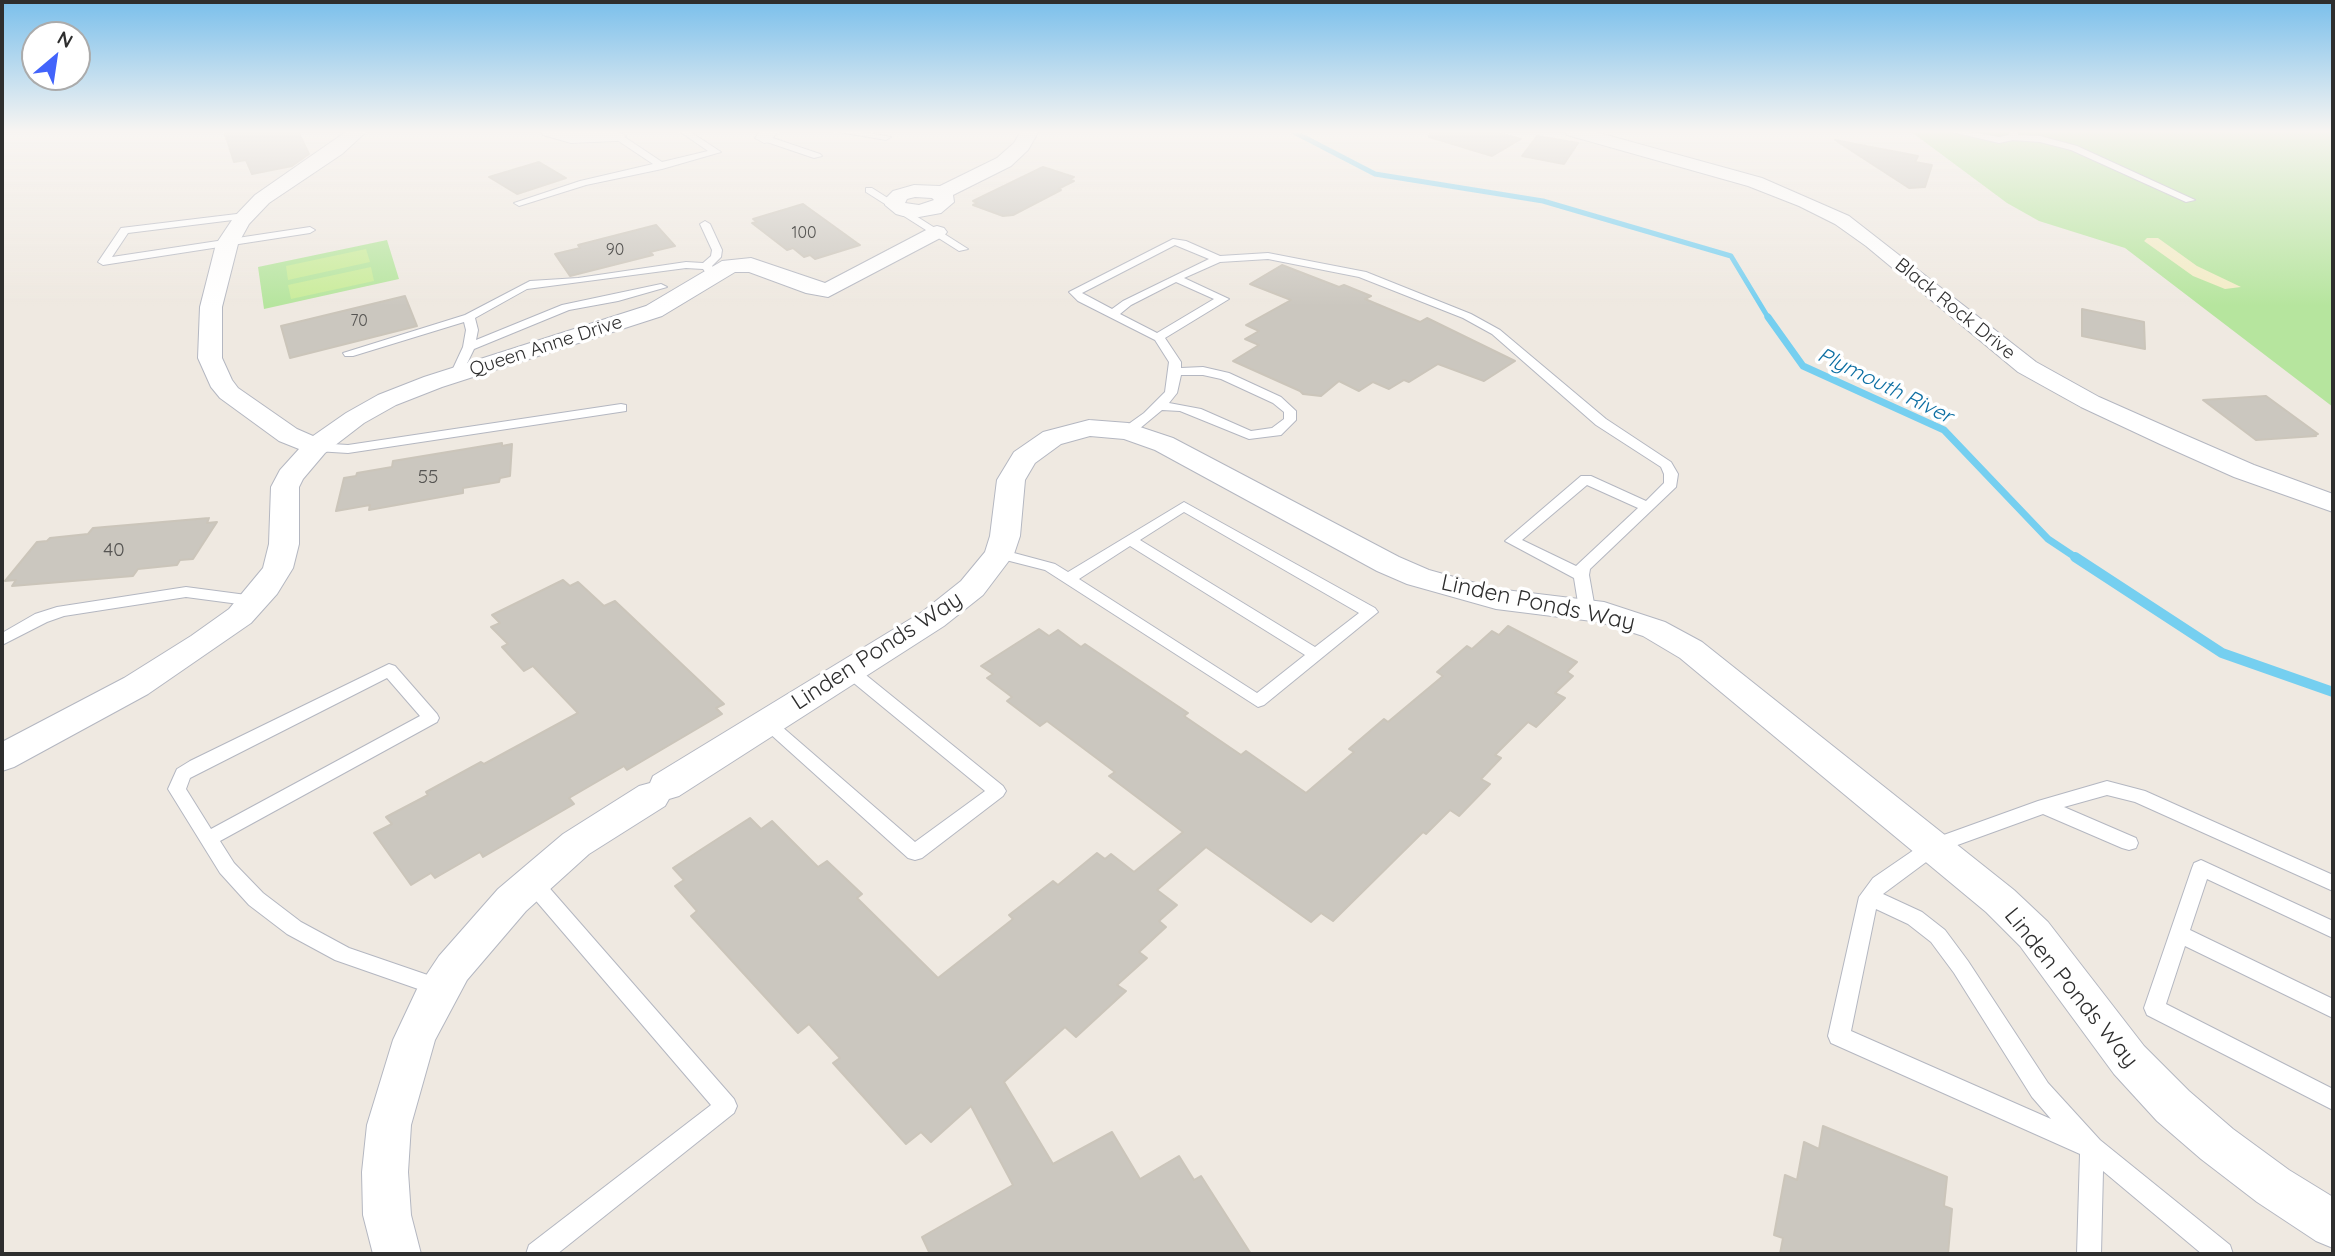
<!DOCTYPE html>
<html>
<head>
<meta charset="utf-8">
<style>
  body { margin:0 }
  #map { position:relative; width:2335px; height:1256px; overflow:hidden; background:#efe9e1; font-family:Quicksand,sans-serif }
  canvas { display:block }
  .frame { position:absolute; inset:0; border:4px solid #2e2e2e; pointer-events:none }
  .north { position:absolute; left:21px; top:21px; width:70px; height:70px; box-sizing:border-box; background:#fff; border:2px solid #ababab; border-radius:50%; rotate:29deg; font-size:19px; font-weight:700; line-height:28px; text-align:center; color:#2e2e2e }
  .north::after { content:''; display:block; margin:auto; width:24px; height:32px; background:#4264fb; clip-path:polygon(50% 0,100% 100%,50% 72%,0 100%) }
</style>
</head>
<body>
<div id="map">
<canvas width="2335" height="1256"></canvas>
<div class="frame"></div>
<div class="north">N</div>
</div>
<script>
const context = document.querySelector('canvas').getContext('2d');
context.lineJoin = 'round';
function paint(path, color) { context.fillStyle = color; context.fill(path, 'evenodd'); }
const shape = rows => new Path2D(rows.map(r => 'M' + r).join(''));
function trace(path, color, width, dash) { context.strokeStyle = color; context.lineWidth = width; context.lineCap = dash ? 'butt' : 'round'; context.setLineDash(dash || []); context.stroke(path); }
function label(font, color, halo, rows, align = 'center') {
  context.font = font + ' Quicksand,sans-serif'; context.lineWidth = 7; context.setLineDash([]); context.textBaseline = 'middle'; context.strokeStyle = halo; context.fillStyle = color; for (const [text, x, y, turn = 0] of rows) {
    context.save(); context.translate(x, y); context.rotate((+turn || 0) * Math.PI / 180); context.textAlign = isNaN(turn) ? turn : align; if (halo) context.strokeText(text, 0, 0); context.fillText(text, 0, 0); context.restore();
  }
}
const green = shape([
  [1910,131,2333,131,2333,407,2125,248,2039,221,2007,203],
  [387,240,399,279,264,309,258,267]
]);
const sand = shape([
  [2147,238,2158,238,2197,266,2241,287,2225,289,2193,276,2144,241]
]);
const pitch = shape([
  [366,249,370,262,288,280,286,266],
  [371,267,374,281,291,299,288,285]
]);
const streamFar2 = shape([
  [1292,131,1375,174,1543,201,1731,256,1769,319]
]);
const streamFar1 = shape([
  [1768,317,1803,366,1944,430,2048,539,2078,559]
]);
const stream = shape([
  [2075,557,2222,653,2333,692]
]);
const building = shape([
  [224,131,298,131,309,154,292,166,252,174,246,160,234,162,224,131],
  [1430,131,1491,131,1521,139,1492,156,1429,137,1430,131],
  [1537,136,1578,143,1564,164,1522,156,1537,136],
  [1835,140,1918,156,1915,162,1932,165,1925,187,1909,188,1835,140],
  [539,162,566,178,517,194,489,177,539,162],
  [1043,167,1074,177,1070,180,1074,181,1058,189,1061,190,1013,215,1003,216,973,205,977,203,973,201,1043,167],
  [803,204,857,243,860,245,815,259,810,255,804,257,793,248,787,250,752,223,757,222,753,219,803,204],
  [656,225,675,246,650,252,653,255,570,276,555,254,580,248,578,245,656,225],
  [1282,265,1339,287,1344,285,1371,296,1365,299,1420,322,1427,318,1515,361,1484,381,1438,364,1409,382,1404,380,1389,389,1373,382,1359,391,1339,381,1321,396,1303,394,1300,391,1233,361,1259,345,1245,339,1259,331,1246,325,1291,300,1250,284,1282,265],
  [405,296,417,326,290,358,281,326,405,296],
  [2082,309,2144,322,2145,349,2082,336,2082,309],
  [2266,396,2318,434,2314,435,2316,436,2256,440,2203,400,2266,396],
  [502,443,502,446,512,444,510,476,500,478,499,482,463,488,463,493,369,510,370,505,336,511,344,478,356,476,357,473,392,467,393,461,502,443],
  [209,518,207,523,217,522,193,559,180,560,177,565,138,569,133,576,12,586,16,580,5,581,37,542,47,541,50,538,88,534,93,528,209,518],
  [563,580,570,586,578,582,604,606,615,601,724,704,716,708,722,714,627,770,624,766,569,798,574,804,483,857,480,852,435,878,431,873,411,885,374,833,392,824,386,817,428,795,426,792,481,762,484,764,578,713,533,666,524,671,502,647,508,644,491,627,500,623,492,615,563,580],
  [1508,626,1577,662,1567,672,1573,676,1555,693,1565,698,1536,727,1528,722,1495,755,1501,758,1481,779,1490,784,1459,816,1450,810,1426,834,1423,832,1333,921,1321,913,1311,922,1206,847,1157,890,1177,905,1159,921,1166,927,1139,952,1147,958,1117,985,1126,991,1076,1037,1065,1027,1004,1082,1053,1164,1112,1132,1140,1179,1179,1156,1194,1180,1201,1176,1251,1254,930,1254,922,1237,1013,1185,971,1106,931,1142,921,1132,906,1144,833,1063,840,1058,809,1024,798,1033,691,916,697,911,675,886,684,880,673,868,702,849,750,818,761,829,772,821,818,867,827,861,862,894,857,898,938,978,1013,919,1009,915,1053,881,1058,885,1097,853,1105,859,1111,854,1134,872,1183,832,1109,776,1115,772,1047,721,1040,726,1007,701,1012,697,987,678,993,674,981,666,1039,629,1049,636,1058,630,1081,647,1085,644,1188,713,1184,716,1241,755,1246,751,1306,793,1354,752,1349,749,1384,719,1388,722,1443,676,1437,672,1467,646,1472,649,1492,631,1499,635,1508,626],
  [1823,1126,1947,1177,1944,1206,1952,1209,1948,1254,1780,1254,1783,1238,1774,1235,1785,1175,1797,1180,1804,1142,1819,1149,1823,1126]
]);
const service = shape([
  [679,131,689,131,721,152,662,169,586,185,519,206,514,203,580,181,653,164,614,138,614,134,620,134,662,162,708,151,679,131],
  [834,131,857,131,891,137,886,140,834,131],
  [1948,131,1965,131,1999,137,2009,135,2010,131,2018,131,2018,135,2040,136,2077,146,2195,200,2186,202,2071,150,2040,142,2013,140,1999,143,1948,131],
  [764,135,820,154,822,156,814,158,761,140,761,136,764,135],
  [866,188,872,188,968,249,959,251,866,192,866,188],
  [245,213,250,216,249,218,128,233,112,257,310,227,315,230,310,233,103,265,98,262,121,228,245,213],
  [705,221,710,224,722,250,721,257,712,266,717,274,716,276,708,276,703,269,686,268,527,289,475,318,478,330,476,340,562,305,661,284,667,287,618,301,569,310,474,349,460,378,456,379,450,375,463,347,466,330,464,322,353,356,345,356,343,353,465,315,530,281,578,278,686,262,703,263,711,256,712,250,700,224,705,221],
  [1173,239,1186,241,1220,256,1268,253,1366,272,1471,314,1500,330,1606,419,1671,462,1678,474,1676,487,1590,569,1589,575,1595,609,1592,613,1582,613,1579,609,1574,578,1505,541,1581,476,1591,476,1646,501,1664,483,1664,474,1661,467,1596,425,1492,334,1463,318,1359,277,1268,259,1220,262,1184,278,1229,299,1165,338,1181,362,1181,368,1203,367,1229,373,1281,397,1296,411,1296,420,1281,435,1249,439,1180,411,1162,410,1133,434,1123,434,1123,428,1144,413,1165,392,1169,362,1155,340,1078,301,1069,292,1173,239],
  [1175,245,1209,259,1123,301,1112,309,1082,293,1175,245],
  [1176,282,1214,299,1157,333,1120,314,1131,305,1176,282],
  [1181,375,1203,375,1221,379,1273,403,1284,412,1284,419,1272,428,1251,431,1201,409,1169,403,1177,393,1181,375],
  [1587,485,1638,508,1576,566,1522,540,1587,485],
  [621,404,626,405,626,411,348,453,316,451,309,447,316,443,348,445,621,404],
  [1184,502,1375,608,1378,612,1264,705,1258,707,1045,570,994,557,992,554,999,549,1055,564,1068,572,1184,502],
  [1184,512,1359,613,1315,647,1140,540,1184,512],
  [1130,546,1305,655,1257,693,1079,579,1130,546],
  [186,587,254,596,262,601,254,606,186,597,64,616,47,622,2,645,2,633,35,614,57,607,186,587],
  [389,664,395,666,437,714,439,718,437,722,220,841,234,863,263,893,301,922,349,948,448,982,451,988,448,994,441,997,335,960,287,934,249,905,220,873,168,789,177,769,190,761,389,664],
  [387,678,420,716,211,829,186,789,190,778,387,678],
  [850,665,856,667,1003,786,1006,791,1003,796,922,858,915,860,908,858,758,723,761,719,767,717,773,719,915,842,985,791,844,675,842,671,844,667,850,665],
  [2107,781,2145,791,2333,875,2333,891,2135,802,2107,795,2064,807,2136,838,2138,843,2136,848,2129,850,2122,848,2043,814,1941,851,1883,894,1922,912,1945,930,1968,961,2048,1083,2100,1140,2230,1245,2233,1254,2202,1254,2103,1171,2101,1254,2077,1254,2080,1154,1831,1043,1828,1036,1859,897,1873,878,1927,841,2038,801,2107,781],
  [1876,909,1908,924,1931,942,1954,973,2032,1097,2051,1119,1851,1031,1876,909],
  [2201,860,2333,921,2333,938,2207,879,2190,930,2333,999,2333,1018,2185,946,2166,1004,2333,1089,2333,1110,2147,1015,2144,1008,2192,868,2194,863,2201,860],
  [532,874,539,876,734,1099,737,1106,734,1113,557,1254,526,1254,529,1245,711,1105,525,888,522,882,525,876,532,874]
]);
const minor = shape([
  [347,131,367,131,342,154,269,203,249,224,238,244,222,307,222,358,232,380,238,388,297,429,313,436,346,413,378,395,424,377,646,306,722,261,751,258,825,283,930,228,937,226,944,228,947,232,944,236,828,297,806,293,749,272,735,272,662,316,442,387,396,405,364,423,325,453,303,479,299,487,299,544,293,568,277,594,251,623,148,694,14,767,2,771,2,742,124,678,191,636,229,609,263,568,269,544,271,487,280,470,299,449,279,441,220,398,211,387,198,358,200,307,216,244,234,217,255,195,347,131],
  [540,131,617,131,626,136,617,141,571,143,543,135,540,131],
  [760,131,778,131,770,142,764,143,755,138,760,131],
  [1021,131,1039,131,1028,150,1011,166,953,195,954,202,941,213,919,217,903,216,896,214,885,205,886,198,893,191,914,185,940,186,997,158,1014,143,1021,131],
  [915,197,932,198,934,200,919,205,905,203,907,199,915,197],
  [1564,131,1592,131,1762,178,1849,216,2036,362,2099,397,2178,432,2254,465,2333,494,2333,512,2234,477,2160,444,2081,407,2018,372,1866,246,1835,224,1799,206,1748,186,1567,135,1564,131],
  [1089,420,1128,423,1173,438,1399,557,1429,570,1497,589,1604,602,1665,622,1702,642,2014,890,2048,922,2144,1046,2189,1091,2233,1129,2289,1170,2333,1197,2333,1248,2316,1241,2257,1202,2201,1159,2157,1121,2114,1074,2020,946,1986,912,1680,658,1643,636,1600,622,1496,609,1407,584,1377,571,1155,450,1124,439,1090,436,1061,444,1035,463,1025,480,1020,536,1014,554,983,595,944,626,679,796,669,799,665,806,589,854,526,911,467,980,435,1040,411,1125,408,1172,411,1215,421,1254,373,1254,363,1215,362,1172,367,1125,393,1040,417,989,439,956,498,889,563,834,639,786,650,783,653,776,922,612,961,581,985,552,990,536,997,480,1014,452,1043,432,1089,420]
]);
const farNumbernames = [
  ["100",804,233],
  ["90",615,250],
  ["70",359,321]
];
const farStreetnames = [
  ["Black Rock Drive",1955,309,39],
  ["Queen Anne Drive",546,346,-18]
];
const numberNames = [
  ["55",428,477],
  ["40",114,550]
];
const farWaternames = [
  ["Plymouth River",1885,386,26]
];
const streetNames = [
  ["Linden Ponds Way",1538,603,12],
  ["Linden Ponds Way",877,651,-33],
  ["Linden Ponds Way",2071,988,51]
];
paint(green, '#b6e59e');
paint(sand, '#f3ecc5');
paint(pitch, '#c9ec9a');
trace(streamFar2, '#75cff0', 5);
trace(streamFar1, '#75cff0', 7);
trace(stream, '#75cff0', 10);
paint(building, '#cbc7bf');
trace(building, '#cbc5ba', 2);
trace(service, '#b4b7c1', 2);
trace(minor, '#b4b7c1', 2);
paint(service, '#fff');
paint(minor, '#fff');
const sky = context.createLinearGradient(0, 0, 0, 306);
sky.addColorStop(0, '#7abfeb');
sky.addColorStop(0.43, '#f8f5f2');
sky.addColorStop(1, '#f8f5f200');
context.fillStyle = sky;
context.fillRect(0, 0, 2335, 306);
label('16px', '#555452', null, farNumbernames);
label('19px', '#2e2e2e', '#fff', farStreetnames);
label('19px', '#555452', null, numberNames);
label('italic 21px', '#0d6fa3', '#fff', farWaternames);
label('23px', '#2e2e2e', '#fff', streetNames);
</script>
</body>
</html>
